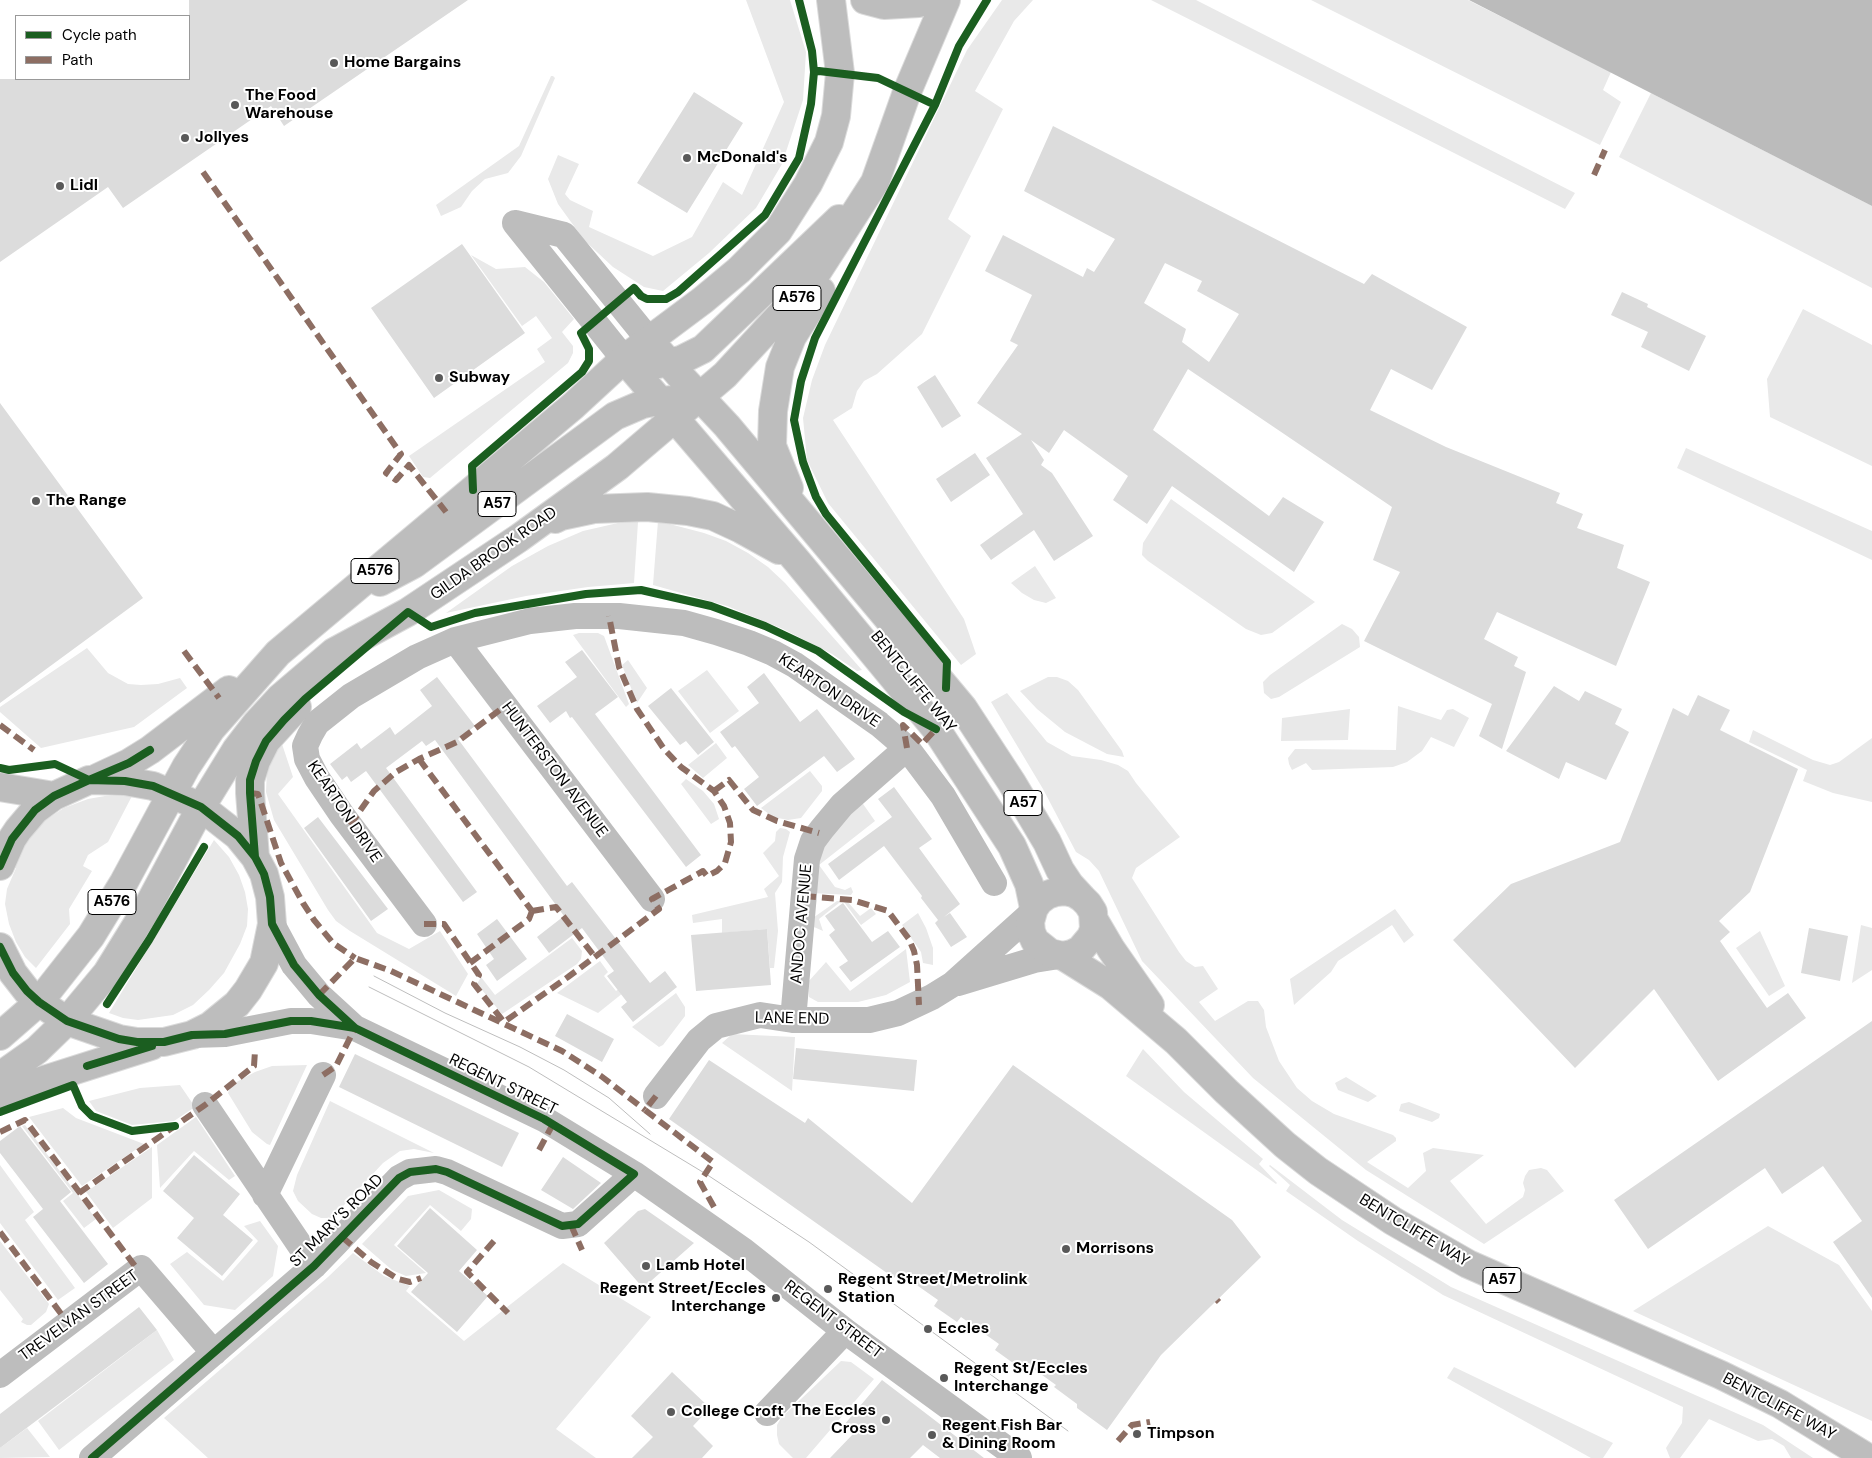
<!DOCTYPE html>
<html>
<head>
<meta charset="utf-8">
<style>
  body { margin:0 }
  #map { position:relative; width:1872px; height:1458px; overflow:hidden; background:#fff; font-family:"DM Sans",sans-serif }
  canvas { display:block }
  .legend { position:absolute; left:15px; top:15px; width:175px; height:65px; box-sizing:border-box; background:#fff; border:1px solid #999; margin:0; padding:6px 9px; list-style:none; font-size:15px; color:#000 }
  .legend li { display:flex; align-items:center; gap:10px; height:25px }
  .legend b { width:25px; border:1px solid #999 }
</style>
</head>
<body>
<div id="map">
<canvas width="1872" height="1458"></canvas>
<ul class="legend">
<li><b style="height:6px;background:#1b5e20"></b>Cycle path</li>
<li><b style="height:6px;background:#8d6e63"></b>Path</li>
</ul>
</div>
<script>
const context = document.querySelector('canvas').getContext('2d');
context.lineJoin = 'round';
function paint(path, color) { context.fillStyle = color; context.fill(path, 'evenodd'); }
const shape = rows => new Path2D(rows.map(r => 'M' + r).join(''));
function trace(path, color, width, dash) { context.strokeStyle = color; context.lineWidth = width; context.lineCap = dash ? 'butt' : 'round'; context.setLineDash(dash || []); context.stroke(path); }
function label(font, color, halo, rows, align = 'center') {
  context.font = font + ' "DM Sans",sans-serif'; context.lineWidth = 4; context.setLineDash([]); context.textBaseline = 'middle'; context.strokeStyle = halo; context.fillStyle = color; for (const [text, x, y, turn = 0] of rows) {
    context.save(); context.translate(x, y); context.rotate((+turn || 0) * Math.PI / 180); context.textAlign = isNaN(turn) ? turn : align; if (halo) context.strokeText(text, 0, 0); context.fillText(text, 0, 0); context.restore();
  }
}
const green = shape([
  [746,0,790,0,806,52,803,100,782,164,756,208,709,253,663,291,644,287,613,267,584,240,558,204,548,179,558,155,579,164,565,194,570,200,593,211,589,227,653,256,692,237,723,182,742,195,784,102],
  [1002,0,1033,0,1014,21,975,91,1003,109,948,219,971,236,922,334,877,374,864,381,857,391,852,408,833,420,964,619,976,654,961,665,828,503,807,460,803,418,812,380,825,345,967,50],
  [1151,0,1196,0,1575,193,1565,209],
  [1311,0,1468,0,1611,72,1603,90,1621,102,1600,145],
  [551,76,553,76,555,78,521,156,508,173,485,179,472,191,461,207,441,216,436,205,519,146],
  [1651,93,1872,206,1872,288,1619,157],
  [471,255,496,269,525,267,544,282,574,319,562,332,573,346,573,353,568,363,430,478,423,477,409,456,545,362,537,349,552,338,536,316,522,326],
  [1803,309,1872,345,1872,466,1770,417,1767,379],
  [1686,448,1872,531,1872,560,1677,468],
  [1171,499,1315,602,1272,633,1261,635,1246,629,1148,561,1142,555,1143,543],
  [631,520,638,522,634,583,588,587,526,596,446,613,512,566,548,546,583,531],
  [658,521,704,533,726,541,748,553,768,567,785,583,862,670,857,671,832,654,783,629,727,606,653,585],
  [1035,566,1056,598,1046,603,1034,600,1022,593,1011,583],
  [1342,624,1352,629,1359,637,1360,647,1279,697,1271,699,1264,693,1263,682,1270,675],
  [579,633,598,633,604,636,629,704,626,707,573,635],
  [87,648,108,673,128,684,141,685,158,684,180,678,187,688,134,727,41,748,0,712,0,707],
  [628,660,647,688,637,703,622,665],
  [707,670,739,711,710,733,678,691],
  [1048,677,1057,677,1068,681,1078,690,1122,751,1124,757,1107,754,1065,732,1037,709,1020,691],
  [1007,693,1047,742,1072,756,1101,760,1118,765,1128,771,1136,783,1180,837,1136,868,1132,878,1179,952,1186,961,1195,967,1203,966,1218,989,1199,1002,1215,1021,1248,1001,1258,1001,1264,1010,1266,1027,1279,1061,1297,1088,1312,1101,1334,1114,1393,1135,1396,1138,1396,1141,1367,1162,1408,1188,1426,1171,1423,1153,1433,1148,1484,1155,1450,1181,1486,1224,1523,1197,1525,1190,1523,1183,1525,1176,1529,1170,1541,1168,1547,1170,1564,1191,1484,1244,1366,1170,1253,1078,1142,961,1099,871,1089,860,1076,852,1043,789,991,702],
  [1398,706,1441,720,1447,710,1453,709,1469,718,1454,747,1431,737,1422,751,1407,762,1393,767,1312,770,1306,763,1292,770,1289,764,1288,758,1295,749,1396,750],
  [1350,709,1348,740,1281,741,1282,718],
  [1753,730,1813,760,1830,765,1839,762,1872,738,1872,802,1833,793,1803,781,1807,770,1749,742],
  [281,741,293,777,278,794,377,933,409,949,440,931,468,974,456,996,350,931,336,921,328,910,274,820,266,792,267,768],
  [716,743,727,758,703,778,688,765],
  [810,771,822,786,822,791,801,818,788,820,773,817,761,808],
  [686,779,703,791,714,804,719,819,711,824,681,784],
  [129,795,132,796,108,842,88,855,83,866,92,871,69,909,70,924,36,968,25,957,16,942,9,924,5,904,7,889,16,868,10,865,19,849,44,821,64,808,88,799,105,796],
  [861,801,875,821,819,865,835,887,845,890,851,887,853,892,851,895,812,893,819,850],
  [780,828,786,829,790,832,783,857,782,882,775,893,778,931,774,968,770,968,767,929,722,933,722,919,693,923,692,915,768,897,764,889,779,876,763,853,775,841,776,832],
  [214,840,229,857,239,875,245,892,248,909,247,926,240,944,224,973,209,990,193,1005,173,1015,138,1020,123,1018,109,1013],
  [837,901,847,901,860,916,871,908,876,914,861,925,844,902,839,903,819,919,823,931,814,927,810,920],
  [1395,909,1414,935,1404,943,1392,925,1338,961,1331,972,1294,1005,1290,979],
  [918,913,926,928,933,948,933,965,923,963,921,952,902,925],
  [1861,925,1872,928,1872,970,1852,983],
  [1760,931,1785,986,1769,996,1736,948],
  [572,938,582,951,581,959,577,964,502,1014,477,984,481,977,495,995],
  [906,949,910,982,886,995,858,1002,818,1002,809,997,808,982,826,962,850,991],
  [600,961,608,972,604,976,616,991,620,988,623,993,598,1013,557,993],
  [676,993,685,1007,685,1016,663,1045,659,1047,632,1027],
  [732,1034,795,1037,792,1091,722,1043],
  [1143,1049,1184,1092,1263,1159,1259,1164,1277,1183,1276,1184,1126,1076],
  [307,1065,270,1145,267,1144,252,1132,228,1093,231,1085,255,1072,272,1066],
  [1346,1077,1377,1096,1368,1102,1338,1090,1335,1083],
  [180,1085,195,1107,174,1121,132,1125,96,1111,89,1101,140,1088],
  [330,1101,434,1153,414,1149,400,1151,383,1163,332,1218,321,1218,312,1214,298,1201,293,1191,297,1175],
  [1409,1102,1440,1114,1439,1118,1432,1122,1399,1111,1401,1104],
  [63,1108,76,1118,144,1144,82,1186,29,1117],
  [196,1117,235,1176,229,1180,194,1151,160,1188,157,1145],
  [25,1125,96,1219,84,1228,63,1201,73,1193,22,1126],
  [152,1147,152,1198,113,1228,86,1192],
  [0,1165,34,1212,25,1220,75,1288,58,1300,0,1223],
  [1270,1165,1342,1220,1451,1287,1763,1425,1813,1458,1791,1458,1784,1446,1772,1439,1758,1441,1709,1419,1680,1458,1670,1458,1666,1448,1682,1423,1683,1407,1443,1295,1358,1241,1286,1191,1290,1185,1269,1166],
  [439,1190,472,1209,471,1219,461,1231,430,1205,394,1245,426,1273,406,1276,392,1270,362,1244,408,1196],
  [260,1221,278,1246,273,1276,235,1310,204,1305,170,1264,187,1252,223,1281,258,1241,244,1226],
  [1768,1226,1839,1265,1872,1311,1872,1421,1633,1311],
  [0,1241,49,1304,46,1312,31,1325,27,1325,21,1322,23,1319,0,1290],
  [353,1253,384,1276,410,1286,406,1291,464,1341,563,1263,651,1317,556,1429,596,1458,208,1458,164,1418,328,1277],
  [157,1330,174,1360,59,1450,38,1421],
  [841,1361,851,1362,874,1379,806,1458,793,1458,779,1444,777,1435,777,1425,781,1418],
  [1454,1367,1613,1443,1603,1458,1591,1458,1447,1378],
  [27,1428,50,1457,0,1458,0,1448]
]);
const water = shape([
  [1469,0,1872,0,1872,206,1547,40]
]);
const building = shape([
  [189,0,468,0,284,126,271,106,123,208,108,187,0,262,0,79,189,79],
  [694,92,743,123,687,213,637,183],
  [1053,126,1364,284,1372,274,1467,327,1432,390,1391,369,1370,410,1446,447,1560,493,1556,503,1583,514,1577,528,1624,545,1617,568,1650,582,1616,666,1497,612,1484,639,1518,657,1514,666,1526,672,1502,749,1479,736,1492,704,1364,641,1400,572,1373,560,1392,507,1188,369,1153,430,1269,516,1283,497,1324,522,1294,572,1172,486,1147,524,1113,500,1128,476,1064,430,1049,453,1031,440,1044,460,1041,465,1052,473,1093,536,1054,561,1034,530,991,560,980,545,1023,514,986,458,1022,434,977,403,1018,345,1010,341,1032,295,985,271,1003,235,1083,277,1087,268,1094,272,1115,239,1024,191],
  [1165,263,1202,281,1197,291,1239,314,1209,362,1182,342,1186,329,1144,303],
  [462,244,525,333,434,398,371,308],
  [1622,292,1648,304,1647,307,1706,336,1689,371,1641,347,1648,332,1611,315],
  [935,375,961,416,942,428,917,387],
  [0,403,143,598,0,703],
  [975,453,990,475,951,502,936,479],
  [582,650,618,697,595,714,701,855,686,867,572,717,570,718,566,711,550,723,537,706,577,677,565,662],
  [764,673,800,722,817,709,855,759,837,772,824,756,757,806,744,789,759,777,735,746,732,748,720,732,759,703,747,687],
  [437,677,475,726,458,739,567,886,572,882,650,983,665,971,677,987,633,1022,621,1007,627,1002,607,976,614,971,582,928,549,953,537,937,564,916,435,740,426,746,422,741,386,768,477,892,463,902,366,771,351,782,347,776,342,780,330,764,357,743,361,749,390,727,395,735,432,706,420,690],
  [1554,686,1579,701,1585,691,1622,709,1615,724,1629,732,1606,780,1566,762,1559,779,1506,751],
  [671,688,714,742,698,755,686,741,680,745,648,706],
  [1698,695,1730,710,1720,730,1798,769,1750,892,1719,921,1730,932,1720,941,1767,1008,1788,993,1806,1018,1718,1081,1654,989,1575,1068,1453,940,1511,884,1620,842,1673,708,1688,716],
  [894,787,932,839,919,848,960,904,944,917,950,913,967,937,951,947,935,923,938,920,921,898,922,896,884,846,839,880,828,864,892,817,878,799],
  [318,817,388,909,371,921,304,828],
  [843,903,872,942,888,931,900,947,851,982,839,967,848,961,829,935,835,930,825,916],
  [497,919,527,959,497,981,486,965,494,959,477,934],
  [1809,928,1848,936,1840,981,1801,973],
  [767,929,771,985,696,991,691,935],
  [567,1014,614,1039,602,1062,555,1036],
  [1872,1021,1872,1298,1833,1242,1862,1221,1823,1166,1782,1194,1765,1168,1648,1249,1614,1200],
  [796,1048,917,1060,914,1091,793,1079],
  [355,1054,519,1133,502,1167,339,1087],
  [709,1060,805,1123,808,1118,912,1203,1013,1065,1232,1220,1261,1257,1161,1355,1107,1430,1077,1408,1077,1404,1054,1387,1056,1385,1024,1362,1020,1368,995,1350,999,1344,961,1317,957,1322,934,1306,938,1300,898,1272,894,1278,669,1119],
  [20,1126,71,1192,60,1201,108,1264,84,1283,33,1217,43,1209,0,1153,0,1141],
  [194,1155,240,1194,223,1215,253,1240,222,1276,177,1238,194,1218,163,1191],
  [563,1157,601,1183,573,1209,541,1190],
  [430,1208,477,1250,459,1271,488,1296,457,1332,411,1292,428,1273,397,1246],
  [645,1209,694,1243,643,1288,604,1243,638,1211],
  [139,1307,157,1330,0,1448,0,1414],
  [672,1372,710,1408,693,1426,713,1446,702,1458,632,1458,653,1437,631,1416],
  [882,1380,928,1415,984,1458,940,1458,923,1445,910,1458,830,1458,854,1433,844,1425]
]);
const minor = shape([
  [515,223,564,235,649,340],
  [515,223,624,359],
  [455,640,652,899],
  [272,924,294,965,319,995,355,1028,544,1119,634,1174,744,1251,845,1331,1019,1458],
  [424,924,342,815,317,778,307,759,305,746,310,735,317,723,351,696,417,657,455,640,530,621,575,616,619,616,684,623,716,632,749,643,773,653,795,665,879,724,907,748,943,796,994,883],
  [958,983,1034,960,1059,956],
  [793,1020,807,859,813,841,822,829,842,805,907,748],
  [192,1035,225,1034,291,1021,311,1021,355,1028],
  [656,1096,699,1040,716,1026,760,1015,793,1020,869,1020,898,1013,932,997,953,984,1032,913],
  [205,1105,314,1266],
  [265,1195,323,1075],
  [0,1375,141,1268,214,1353],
  [767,1413,845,1331],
  [92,1458,314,1266,399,1178,410,1172,436,1169,447,1172,562,1226,578,1224,634,1174]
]);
const primary = shape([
  [865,0,884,5,919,3,926,0],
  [649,340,683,379,727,426,963,708,1012,783,1047,842,1060,870,1070,885,1082,898],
  [624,359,797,561,936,729,1012,846,1029,884,1034,908],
  [653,365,681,360,703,349,839,219],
  [789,488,772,446,773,411,780,367,792,337,821,291],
  [555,519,561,516,594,509,647,507,688,511,713,516,741,529,779,550],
  [380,582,414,564,615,416,643,404,658,401,673,400],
  [97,778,129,763,150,750,229,690],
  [0,787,54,796],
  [255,857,250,793,250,780,256,761,266,741,297,707],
  [0,866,12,839,18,830,35,810,54,796,89,780,125,781,153,786,201,807,238,836,255,857,264,874,270,897,272,924,264,963,248,990,237,1004,210,1026,192,1035,164,1042,137,1042,119,1039,67,1021,39,1002,27,991,13,973,0,947],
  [1094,920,1111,949,1150,1005],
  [1063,956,1072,954,1080,950,1091,937,1094,929,1093,912,1088,904,1082,898,1074,893,1065,891,1056,892,1047,895,1039,901,1034,908,1030,922,1031,932,1035,941,1050,953,1063,956,1111,986,1176,1041,1226,1091,1285,1145,1318,1171,1393,1221,1468,1264,1721,1375,1780,1404,1868,1458],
  [0,1036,39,1002,91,936,124,882,186,767,211,729,278,653,573,406,624,359,703,300,739,270,778,231,808,184,829,142,836,116,840,73,831,0],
  [0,1076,37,1050,67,1021,107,973,146,910,201,807,236,750,256,724,280,698,334,652,408,612,519,538,617,467,725,375,810,283,875,182,907,92,946,0],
  [0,1094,151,1046]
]);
const tram = shape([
  [374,976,445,1013,520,1047,564,1070,609,1098,650,1134],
  [369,987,529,1067,706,1174,809,1242,1068,1431]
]);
const quiet = shape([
  [203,172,401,454,386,473,396,480,409,465,446,512],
  [1594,175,1605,150],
  [184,651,219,698],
  [0,725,34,750],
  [907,748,903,725,922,744,936,729],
  [419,759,532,911],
  [714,791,729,780,753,810,777,821,819,833],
  [250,793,258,794,281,863,303,903,314,920,333,943,355,958],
  [350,825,374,791,396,772,419,759,457,742,505,706],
  [804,896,852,900,888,911,909,939,914,951,917,965,919,1005],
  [532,911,556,907,595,957],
  [424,924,444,924,479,975,474,984,504,1022,568,977,659,909,652,899,703,871,707,876,717,871,725,863,731,842,730,823,724,806,714,791,681,767,664,749,637,709,619,667,609,616],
  [470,963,529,919,532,911],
  [319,995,355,958,391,971,562,1051,601,1076,645,1110],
  [323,1075,336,1066,355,1028],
  [656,1096,645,1110,713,1162,700,1182,714,1207],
  [0,1132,25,1120,138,1270],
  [539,1150,553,1124],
  [79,1193,205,1105,254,1066,255,1051],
  [571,1225,582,1250],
  [0,1232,68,1323],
  [342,1237,371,1262,398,1279,410,1282,421,1278],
  [494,1241,467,1272,508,1313],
  [1217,1300,1219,1302],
  [1118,1441,1132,1425,1150,1422]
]);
const cycleway = shape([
  [814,72,819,71,878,78,935,105],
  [473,490,472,466,582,372,589,361,589,349,581,333,634,288,641,296,647,299,666,299,678,292,765,215,799,158,811,104,814,72,812,51,799,0],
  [946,688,947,662,826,514,816,497,803,462,794,420,801,381,815,338,935,105,959,46,987,0],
  [0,768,9,770,55,764,89,780,129,763,150,750],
  [255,857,250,793,250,780,256,761,266,741,284,720,305,699,408,612,431,627,475,613,586,594,641,590,711,606,765,626,818,651,904,712,936,729],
  [0,866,12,839,35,810,54,796,89,780,125,781,153,786,201,807,238,836,255,857,264,874,270,897,272,924,294,965,319,995,355,1028,544,1119,634,1174,578,1224,562,1226,447,1172,436,1169,410,1172,399,1178,314,1266,92,1458],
  [0,947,13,973,27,991,39,1002,67,1021,119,1039,137,1042,164,1042,192,1035,225,1034,291,1021,311,1021,355,1028],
  [107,1004,149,940,204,847],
  [87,1066,152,1046],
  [0,1112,73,1085,82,1106,92,1116,132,1131,175,1126]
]);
const markers = [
  [334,63,5,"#595959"],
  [235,105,5,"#595959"],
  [185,138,5,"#595959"],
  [687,158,5,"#595959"],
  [60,186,5,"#595959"],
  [439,378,5,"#595959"],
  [36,501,5,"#595959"],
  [1066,1249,5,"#595959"],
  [646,1266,5,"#595959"],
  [828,1289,5,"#595959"],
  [776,1298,5,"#595959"],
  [928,1329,5,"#595959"],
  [944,1378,5,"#595959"],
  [671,1412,5,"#595959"],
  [886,1420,5,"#595959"],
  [1137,1434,5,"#595959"],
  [932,1435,5,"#595959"]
];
const shields = [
  [797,298,48],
  [497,504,38],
  [375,571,48],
  [1023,803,38],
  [112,902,48],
  [1502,1280,38]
];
const shieldNames = [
  ["A576",797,298],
  ["A57",497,504],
  ["A576",375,571],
  ["A57",1023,803],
  ["A576",112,902],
  ["A57",1502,1280]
];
const poiNames = [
  ["Home Bargains",344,63],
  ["The Food",245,96],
  ["Warehouse",245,114],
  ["Jollyes",195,138],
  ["McDonald's",697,158],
  ["Lidl",70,186],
  ["Subway",449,378],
  ["The Range",46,501],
  ["Morrisons",1076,1249],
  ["Lamb Hotel",656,1266],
  ["Regent Street/Metrolink",838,1280],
  ["Station",838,1298],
  ["Regent Street/Eccles",766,1289,"right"],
  ["Interchange",766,1307,"right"],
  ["Eccles",938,1329],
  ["Regent St/Eccles",954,1369],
  ["Interchange",954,1387],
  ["The Eccles",876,1411,"right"],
  ["Cross",876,1429,"right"],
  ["College Croft",681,1412],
  ["Regent Fish Bar",942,1426],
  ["& Dining Room",942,1444],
  ["Timpson",1147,1434]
];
const streetNames = [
  ["GILDA BROOK ROAD",494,554,-35],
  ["BENTCLIFFE WAY",913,682,51],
  ["KEARTON DRIVE",829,691,34],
  ["HUNTERSTON AVENUE",554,770,53],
  ["KEARTON DRIVE",344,812,56],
  ["ANDOC AVENUE",802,924,-85],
  ["LANE END",792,1019,1],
  ["REGENT STREET",503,1085,26],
  ["ST MARY'S ROAD",337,1221,-45],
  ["BENTCLIFFE WAY",1414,1231,31],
  ["TREVELYAN STREET",79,1316,-36],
  ["REGENT STREET",833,1320,37],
  ["BENTCLIFFE WAY",1779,1407,28]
];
paint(green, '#e9e9e9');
paint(water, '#bbb');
paint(building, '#dcdcdc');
trace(primary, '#dbdbdb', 30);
trace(minor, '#bdbdbd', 26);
trace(primary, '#bdbdbd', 28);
trace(tram, '#bdbdbd', 1);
trace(quiet, '#8d6e63', 6, [12, 6]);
trace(cycleway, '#1b5e20', 8);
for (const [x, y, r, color] of markers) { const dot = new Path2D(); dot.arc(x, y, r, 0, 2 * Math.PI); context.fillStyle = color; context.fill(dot); trace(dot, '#fff', 2); }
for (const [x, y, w] of shields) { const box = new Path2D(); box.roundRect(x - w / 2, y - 12.5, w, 25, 4); context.fillStyle = '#fff'; context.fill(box); trace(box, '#000', 1); }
label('bold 15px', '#000', null, shieldNames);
label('bold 16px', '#000', '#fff', poiNames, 'left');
label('16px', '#000', '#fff', streetNames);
</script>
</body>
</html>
